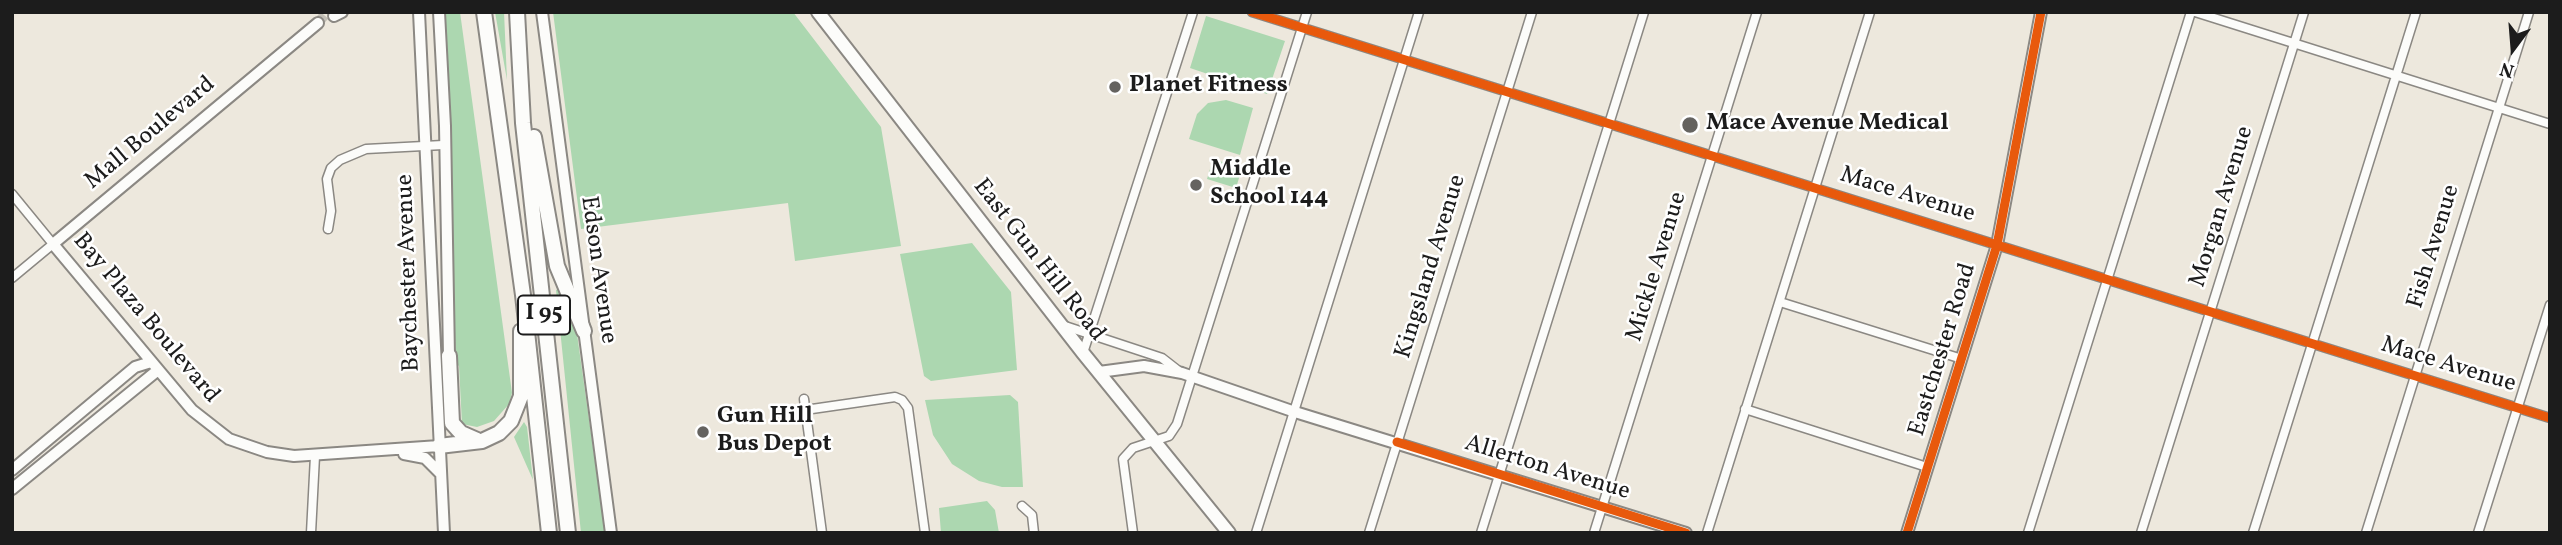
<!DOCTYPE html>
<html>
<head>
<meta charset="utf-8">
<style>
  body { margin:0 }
  #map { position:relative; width:2562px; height:545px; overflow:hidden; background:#ede8dd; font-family:Vollkorn,serif }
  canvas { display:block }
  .frame { position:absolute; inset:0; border:14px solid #1c1c1c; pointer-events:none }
  .north { position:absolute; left:2478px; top:14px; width:70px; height:70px; -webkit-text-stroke:5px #fff; paint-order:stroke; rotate:196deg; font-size:19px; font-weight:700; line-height:28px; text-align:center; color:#1c1c1c }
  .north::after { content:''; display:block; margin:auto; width:24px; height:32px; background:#1c1c1c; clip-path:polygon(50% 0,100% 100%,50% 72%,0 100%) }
</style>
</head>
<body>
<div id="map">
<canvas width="2562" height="545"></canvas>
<div class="frame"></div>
<div class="north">N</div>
</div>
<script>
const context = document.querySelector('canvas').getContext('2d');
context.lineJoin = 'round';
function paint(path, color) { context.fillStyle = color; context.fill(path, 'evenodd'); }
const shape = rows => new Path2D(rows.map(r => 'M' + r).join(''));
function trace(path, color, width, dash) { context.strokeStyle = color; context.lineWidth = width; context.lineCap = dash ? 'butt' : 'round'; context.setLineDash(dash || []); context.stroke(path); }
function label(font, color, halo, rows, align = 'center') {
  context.font = font + ' Vollkorn,serif'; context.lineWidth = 5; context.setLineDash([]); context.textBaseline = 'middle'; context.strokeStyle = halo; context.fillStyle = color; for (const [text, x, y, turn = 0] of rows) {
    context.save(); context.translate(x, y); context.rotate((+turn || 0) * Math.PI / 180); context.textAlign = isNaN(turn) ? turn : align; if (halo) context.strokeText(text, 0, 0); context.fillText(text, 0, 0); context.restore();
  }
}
const green = shape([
  [442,12,460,12,512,393,509,404,494,421,477,427,462,424,459,366,456,364],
  [495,12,504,12,507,80],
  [553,12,793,12,881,127,901,246,795,261,788,203,581,229],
  [1206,16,1285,41,1267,94,1190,68],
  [1226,100,1253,108,1240,155,1189,139,1197,114,1208,103],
  [1213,159,1242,168,1236,188,1207,179],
  [972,243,1011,292,1017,370,931,381,924,376,900,254],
  [560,288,577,334,605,533,581,533,556,290],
  [1010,395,1018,402,1023,487,1002,487,979,481,952,464,933,435,925,400],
  [524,422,527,427,533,480,514,437],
  [987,501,995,510,999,533,941,533,939,508]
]);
const secondaryTunnel = shape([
  [318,23,327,12]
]);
const street = shape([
  [1252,12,2550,418],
  [2195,12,2550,124],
  [12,194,53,244,12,278],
  [328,229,331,211,327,179,331,168,340,160,366,149,443,145],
  [1780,302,1962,359],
  [1062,325,1162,358,1180,372],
  [1083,353,1193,12],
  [804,399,822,533],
  [1745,409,1927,467],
  [805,410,895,397,902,400,908,408,925,533],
  [1022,506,1032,515,1034,533],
  [311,533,315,456],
  [1133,533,1123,459,1133,448,1169,436,1177,424,1307,12],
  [1256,533,1419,12],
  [1369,533,1532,12],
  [1481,533,1644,12],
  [1594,533,1757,12],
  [1707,533,1870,12],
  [2028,533,2191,12],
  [2141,533,2304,12],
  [2253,533,2416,12],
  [2366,533,2529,12],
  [2478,533,2550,305]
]);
const secondary = shape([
  [419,12,444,533],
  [439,12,445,126,449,356],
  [542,12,611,533],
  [334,16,342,12],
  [318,23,53,244,192,410,229,439,267,452,294,456,439,446],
  [1099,372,1144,366,1182,373,1295,412,1686,533],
  [404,454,425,458,440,473],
  [12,470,135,367,151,362],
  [12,489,158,370],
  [1907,533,1997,245,2041,12]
]);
const primary = shape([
  [818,12,1083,353,1229,533]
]);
const highway = shape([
  [484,12,523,295,549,533],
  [517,12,523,123,568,533],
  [534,137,557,266,584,331],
  [449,356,452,423,461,433,477,440],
  [439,446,482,441,499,433,511,421,521,396,521,331]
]);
const cycleway = shape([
  [1252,12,2550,418],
  [1397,442,1686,533],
  [1907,533,1997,245,2041,12]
]);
const markers = [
  [1115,87,7,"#656360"],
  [1690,125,9,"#656360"],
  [1196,185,7,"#656360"],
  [703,432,7,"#656360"]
];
const shields = [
  [544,315,52]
];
const shieldNames = [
  ["I 95",544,315]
];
const poiNames = [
  ["Planet Fitness",1129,87],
  ["Mace Avenue Medical",1706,125],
  ["Middle",1210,171],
  ["School 144",1210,199],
  ["Gun Hill",717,418],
  ["Bus Depot",717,446]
];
const streetNames = [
  ["Mall Boulevard",151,134,-40],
  ["Mace Avenue",1907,196,17],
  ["Morgan Avenue",2223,207,-73],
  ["Fish Avenue",2435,247,-73],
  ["East Gun Hill Road",1038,261,52],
  ["Kingsland Avenue",1432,267,-73],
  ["Mickle Avenue",1658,267,-73],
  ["Edson Avenue",597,270,82],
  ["Baychester Avenue",410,273,-92],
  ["Bay Plaza Boulevard",145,319,50],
  ["Eastchester Road",1944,350,-73],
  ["Mace Avenue",2448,366,17],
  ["Allerton Avenue",1547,469,17]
];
paint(green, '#acd7b0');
trace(secondaryTunnel, '#c3bfb6', 10, [10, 5]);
trace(street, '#8b8883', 11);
trace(secondary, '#8b8883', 14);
trace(primary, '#8b8883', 16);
trace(highway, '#8b8883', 18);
trace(street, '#fcfcfa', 8);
trace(secondary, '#fcfcfa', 10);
trace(primary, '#fcfcfa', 12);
trace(highway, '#fcfcfa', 14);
trace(cycleway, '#e8590c', 9);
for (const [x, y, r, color] of markers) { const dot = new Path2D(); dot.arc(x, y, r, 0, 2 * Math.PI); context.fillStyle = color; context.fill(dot); trace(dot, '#fff', 2.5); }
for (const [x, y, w] of shields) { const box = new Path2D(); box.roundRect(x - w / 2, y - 19.5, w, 39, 5); context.fillStyle = '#fff'; context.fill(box); trace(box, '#1c1c1c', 2); }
label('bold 23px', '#1c1c1c', null, shieldNames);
label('bold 24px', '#1c1c1c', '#fff', poiNames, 'left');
label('24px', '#1c1c1c', '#fff', streetNames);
</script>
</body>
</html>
